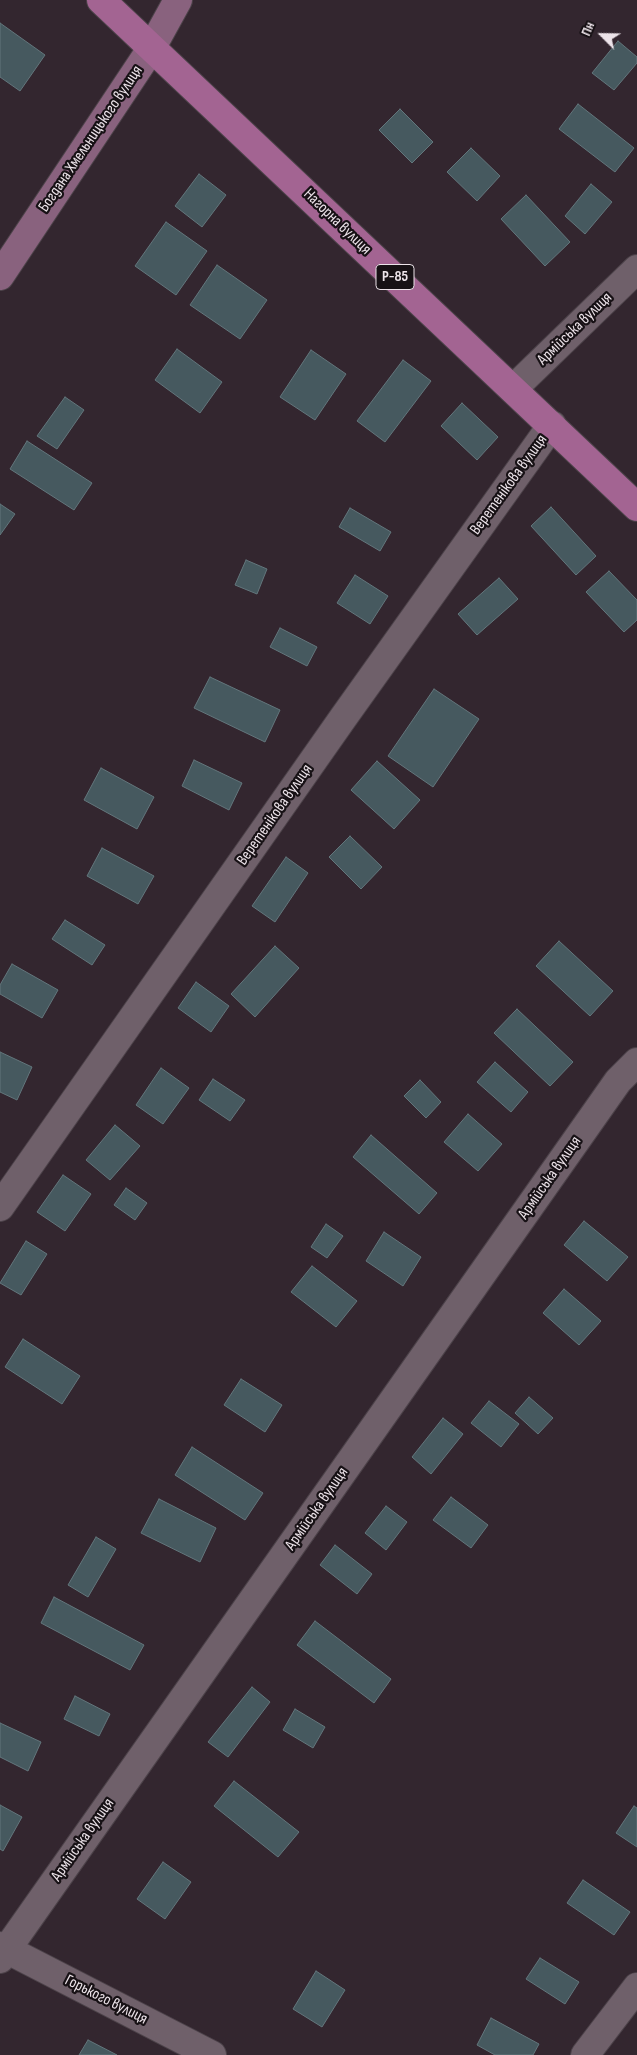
<!DOCTYPE html>
<html>
<head>
<meta charset="utf-8">
<style>
  body { margin:0 }
  #map { position:relative; width:637px; height:2055px; overflow:hidden; background:#33262f; font-family:"Sofia Sans Condensed",sans-serif }
  canvas { display:block }
  .north { position:absolute; left:577px; top:10px; width:50px; height:50px; -webkit-text-stroke:4px #171115; paint-order:stroke; rotate:293deg; font-size:14px; font-weight:700; line-height:20px; text-align:center; color:#ece3e9 }
  .north::after { content:''; display:block; margin:auto; width:18px; height:22px; background:#ece3e9; clip-path:polygon(50% 0,100% 100%,50% 72%,0 100%) }
</style>
</head>
<body>
<div id="map">
<canvas width="637" height="2055"></canvas>
<div class="north">Пн</div>
</div>
<script>
const context = document.querySelector('canvas').getContext('2d');
context.lineJoin = 'round';
function paint(path, color) { context.fillStyle = color; context.fill(path, 'evenodd'); }
const shape = rows => new Path2D(rows.map(r => 'M' + r).join(''));
function trace(path, color, width, dash) { context.strokeStyle = color; context.lineWidth = width; context.lineCap = dash ? 'butt' : 'round'; context.setLineDash(dash || []); context.stroke(path); }
function label(font, color, halo, rows, align = 'center') {
  context.font = font + ' "Sofia Sans Condensed",sans-serif'; context.lineWidth = 4.5; context.setLineDash([]); context.textBaseline = 'middle'; context.strokeStyle = halo; context.fillStyle = color; for (const [text, x, y, turn = 0] of rows) {
    context.save(); context.translate(x, y); context.rotate((+turn || 0) * Math.PI / 180); context.textAlign = isNaN(turn) ? turn : align; if (halo) context.strokeText(text, 0, 0); context.fillText(text, 0, 0); context.restore();
  }
}
const building = shape([
  [0,23,45,55,20,91,0,77,0,23],
  [618,41,637,57,637,63,614,90,592,73,618,41],
  [578,104,634,148,615,172,559,129,578,104],
  [400,109,433,142,412,163,379,130,400,109],
  [471,148,500,176,477,201,447,172,471,148],
  [199,174,226,195,202,227,175,206,199,174],
  [591,184,612,202,585,234,565,216,591,184],
  [526,195,570,242,545,266,501,219,526,195],
  [166,222,207,251,176,295,135,266,166,222],
  [217,265,267,300,240,339,190,305,217,265],
  [177,349,222,382,200,413,155,380,177,349],
  [311,350,346,374,315,420,280,397,311,350],
  [403,360,431,381,385,442,357,421,403,360],
  [65,397,84,410,57,449,37,436,65,397],
  [462,403,498,437,477,460,441,426,462,403],
  [27,441,92,483,74,510,10,469,27,441],
  [0,504,15,514,0,535,0,504],
  [551,507,596,556,576,575,531,526,551,507],
  [350,508,391,532,380,551,339,527,350,508],
  [246,560,267,569,257,594,235,585,246,560],
  [609,571,637,600,637,620,624,632,586,592,609,571],
  [355,575,388,596,370,624,337,603,355,575],
  [499,578,518,599,477,635,458,614,499,578],
  [280,628,317,647,307,666,270,647,280,628],
  [210,677,280,710,265,742,194,708,210,677],
  [434,689,479,719,433,787,388,756,434,689],
  [194,760,242,783,229,810,182,786,194,760],
  [377,761,420,800,394,829,351,790,377,761],
  [101,768,154,797,137,829,84,800,101,768],
  [350,836,382,867,361,889,329,857,350,836],
  [102,848,154,876,138,904,87,876,102,848],
  [286,857,308,873,275,922,252,906,286,857],
  [65,920,105,945,92,965,52,939,65,920],
  [559,941,613,991,590,1016,536,966,559,941],
  [275,946,299,968,255,1017,231,994,275,946],
  [12,964,58,990,42,1018,0,994,0,985,12,964],
  [196,982,229,1006,211,1032,178,1008,196,982],
  [517,1009,573,1062,550,1086,494,1033,517,1009],
  [0,1052,32,1067,17,1100,0,1092,0,1052],
  [495,1062,528,1092,511,1112,477,1082,495,1062],
  [161,1068,189,1088,163,1124,136,1105,161,1068],
  [213,1079,245,1100,230,1121,199,1100,213,1079],
  [420,1080,441,1102,426,1118,404,1096,420,1080],
  [468,1114,502,1144,478,1171,444,1142,468,1114],
  [115,1125,140,1146,110,1180,86,1160,115,1125],
  [371,1135,437,1193,419,1214,353,1157,371,1135],
  [63,1175,91,1194,65,1231,37,1212,63,1175],
  [126,1188,147,1203,135,1220,114,1205,126,1188],
  [584,1221,628,1257,607,1281,564,1245,584,1221],
  [326,1224,343,1236,327,1258,311,1247,326,1224],
  [384,1232,421,1257,403,1286,366,1261,384,1232],
  [26,1241,47,1254,21,1295,0,1283,26,1241],
  [312,1266,357,1301,336,1327,291,1292,312,1266],
  [564,1289,601,1321,579,1345,543,1313,564,1289],
  [23,1339,80,1376,62,1404,5,1367,23,1339],
  [241,1379,282,1405,265,1432,224,1405,241,1379],
  [529,1397,553,1418,538,1434,515,1413,529,1397],
  [489,1401,519,1424,501,1447,471,1423,489,1401],
  [443,1418,463,1434,431,1474,412,1457,443,1418],
  [192,1447,263,1493,245,1520,175,1475,192,1447],
  [451,1497,488,1525,471,1548,433,1520,451,1497],
  [159,1499,216,1528,200,1562,141,1533,159,1499],
  [386,1506,407,1522,386,1550,365,1533,386,1506],
  [96,1537,116,1549,88,1597,68,1585,96,1537],
  [335,1545,372,1574,357,1594,320,1565,335,1545],
  [54,1597,144,1645,130,1670,41,1623,54,1597],
  [315,1621,391,1679,374,1703,297,1645,315,1621],
  [252,1687,270,1702,228,1757,208,1742,252,1687],
  [75,1696,110,1714,99,1736,64,1719,75,1696],
  [295,1709,325,1727,313,1748,283,1730,295,1709],
  [0,1723,41,1742,28,1771,0,1757,0,1723],
  [234,1781,299,1832,278,1857,214,1806,234,1781],
  [0,1805,22,1817,3,1851,0,1849,0,1805],
  [634,1806,637,1808,637,1847,616,1833,634,1806],
  [163,1862,191,1882,165,1919,137,1899,163,1862],
  [583,1880,630,1912,614,1935,567,1903,583,1880],
  [540,1958,579,1982,565,2004,526,1979,540,1958],
  [316,1971,345,1990,322,2027,293,2009,316,1971],
  [491,2018,539,2044,533,2055,495,2055,477,2045,491,2018],
  [88,2040,117,2055,79,2055,88,2040]
]);
const street = shape([
  [513,389,637,269],
  [0,1207,343,718,552,425],
  [0,1946,212,2055],
  [0,1959,618,1081,637,1062],
  [585,2055,637,1987]
]);
const secondary = shape([
  [0,276,151,49,178,0]
]);
const primary = shape([
  [101,0,637,507]
]);
const shields = [
  [395,277,38]
];
const shieldNames = [
  ["Р-85",395,277]
];
const streetNames = [
  ["Богдана Хмельницького вулиця",91,139,-56],
  ["Нагорна вулиця",337,222,44],
  ["Армійська вулиця",575,329,-44],
  ["Веретенікова вулиця",509,485,-54],
  ["Веретенікова вулиця",275,815,-55],
  ["Армійська вулиця",550,1178,-55],
  ["Армійська вулиця",317,1509,-55],
  ["Армійська вулиця",83,1840,-55],
  ["Горького вулиця",106,2000,27]
];
paint(building, '#46595f');
trace(building, '#63767c', 1);
trace(street, '#4c4249', 30);
trace(secondary, '#4c4249', 30);
trace(primary, '#4c4249', 30);
trace(street, '#6f606a', 28);
trace(secondary, '#89627e', 28);
trace(primary, '#a36492', 28);
for (const [x, y, w] of shields) { const box = new Path2D(); box.roundRect(x - w / 2, y - 12.5, w, 25, 4); context.fillStyle = '#171115'; context.fill(box); trace(box, '#ece3e9', 1); }
label('bold 15px', '#ece3e9', null, shieldNames);
label('16px', '#ece3e9', '#171115', streetNames);
</script>
</body>
</html>
